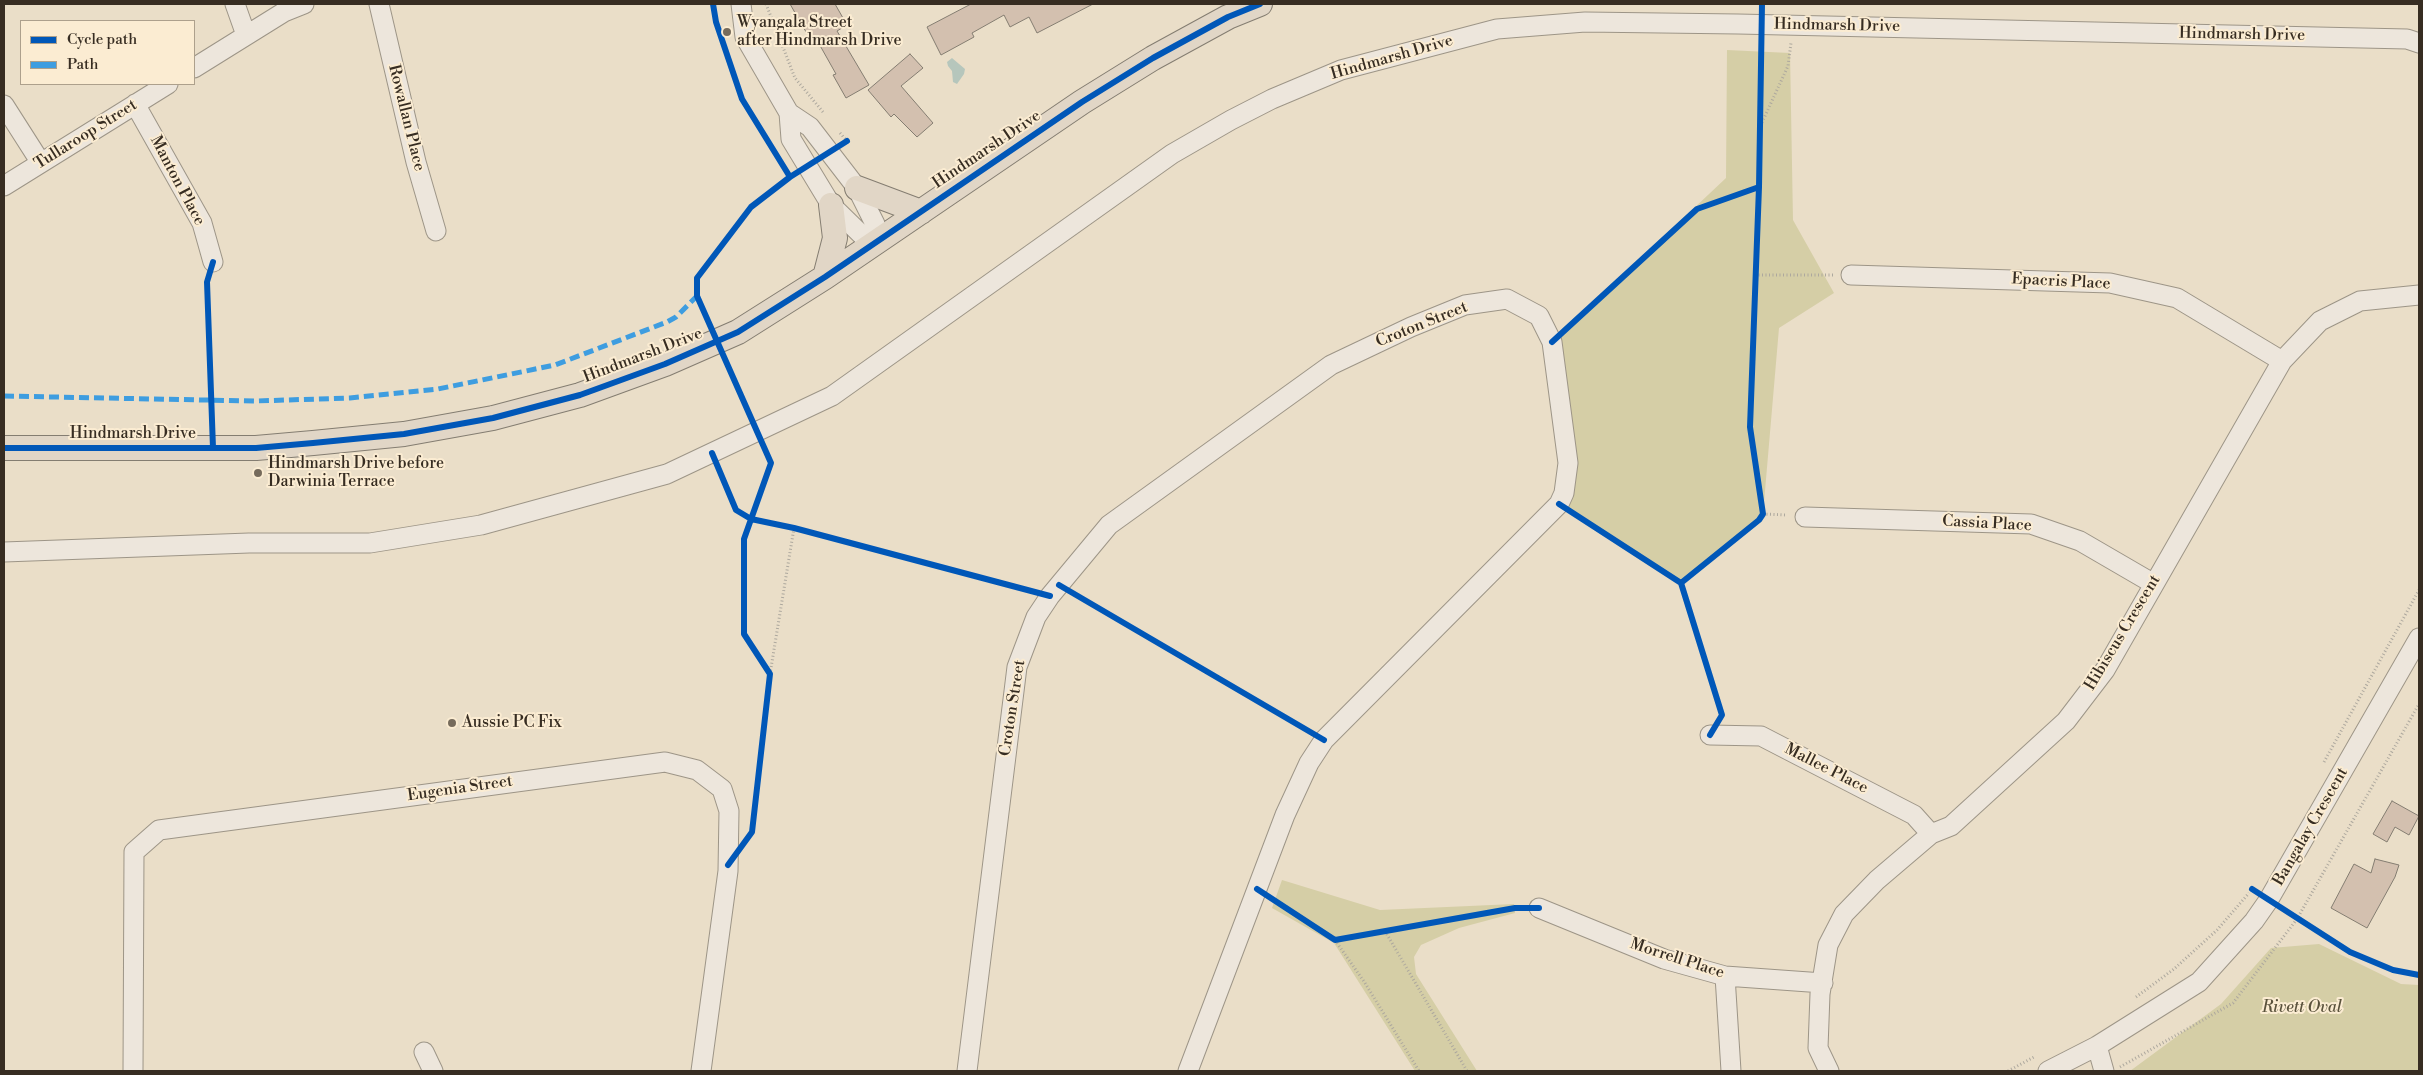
<!DOCTYPE html>
<html>
<head>
<meta charset="utf-8">
<style>
  body { margin:0 }
  #map { position:relative; width:2423px; height:1075px; overflow:hidden; background:#eadec8; font-family:"Libre Bodoni",serif }
  canvas { display:block }
  .frame { position:absolute; inset:0; border:5px solid #372d22; pointer-events:none }
  .legend { position:absolute; left:20px; top:20px; width:175px; height:65px; box-sizing:border-box; background:#fbecd2; border:1px solid #ada08c; margin:0; padding:6px 9px; list-style:none; font-size:15px; color:#372d22 }
  .legend li { display:flex; align-items:center; gap:10px; height:25px }
  .legend b { width:25px; border:1px solid #ada08c }
</style>
</head>
<body>
<div id="map">
<canvas width="2423" height="1075"></canvas>
<div class="frame"></div>
<ul class="legend">
<li><b style="height:6px;background:#0057b8"></b>Cycle path</li>
<li><b style="height:6px;background:#3e9de0"></b>Path</li>
</ul>
</div>
<script>
const context = document.querySelector('canvas').getContext('2d');
context.lineJoin = 'round';
function paint(path, color) { context.fillStyle = color; context.fill(path, 'evenodd'); }
const shape = rows => new Path2D(rows.map(r => 'M' + r).join(''));
function trace(path, color, width, dash) { context.strokeStyle = color; context.lineWidth = width; context.lineCap = dash ? 'butt' : 'round'; context.setLineDash(dash || []); context.stroke(path); }
function label(font, color, halo, rows, align = 'center') {
  context.font = font + ' "Libre Bodoni",serif'; context.lineWidth = 4; context.setLineDash([]); context.textBaseline = 'middle'; context.strokeStyle = halo; context.fillStyle = color; for (const [text, x, y, turn = 0] of rows) {
    context.save(); context.translate(x, y); context.rotate((+turn || 0) * Math.PI / 180); context.textAlign = isNaN(turn) ? turn : align; if (halo) context.strokeText(text, 0, 0); context.fillText(text, 0, 0); context.restore();
  }
}
const green = shape([
  [1727,50,1790,53,1793,220,1834,293,1779,328,1763,514,1759,520,1681,583,1559,504,1564,493,1552,342,1726,178],
  [1282,880,1380,910,1514,904,1515,913,1459,928,1421,945,1414,957,1416,974,1477,1071,1415,1071,1334,943,1272,908],
  [2319,944,2401,984,2419,985,2419,1071,2130,1071,2221,1004,2271,948]
]);
const water = shape([
  [952,58,965,69,964,74,957,84,953,82,952,71,948,66,947,62]
]);
const building = shape([
  [790,4,835,4,847,25,837,31,869,85,846,98,833,75,836,74,818,42,813,44,790,4],
  [971,4,1093,4,1037,33,1029,17,1010,27,1004,15,972,33,974,37,941,55,927,27,971,4],
  [910,54,923,68,901,86,933,123,917,137,894,114,891,117,868,90,910,54],
  [2392,801,2419,816,2409,835,2395,827,2387,842,2373,834,2392,801],
  [2375,859,2399,865,2395,877,2367,928,2331,908,2354,864,2371,873,2375,859]
]);
const path = shape([
  [766,4,795,78,823,112],
  [1759,129,1788,66,1791,43],
  [840,133,847,141],
  [1755,275,1834,275],
  [1763,514,1787,515],
  [770,674,794,528],
  [2324,762,2419,590],
  [1385,931,1467,1071],
  [1335,940,1365,983,1419,1071],
  [2136,997,2174,969,2217,930,2249,893],
  [2120,1067,2233,1003,2297,919,2419,704],
  [2008,1071,2034,1057]
]);
const minor = shape([
  [235,4,246,35],
  [379,4,416,162,436,231],
  [741,4,745,37,789,113,791,139,831,205,872,245],
  [194,68,284,12,304,4],
  [135,104,202,223,213,262],
  [4,105,41,163],
  [789,113,810,127,857,188,875,224,872,245],
  [4,186,168,84],
  [1851,275,2110,283,2177,298,2282,361],
  [1805,517,2031,524,2080,541,2154,584],
  [4,552,249,543,370,543,481,525,667,474,832,396,1172,154,1231,120,1272,99,1341,70,1497,29,1585,22,1738,24,2407,39,2419,43],
  [1710,735,1761,736,1914,815,1931,834],
  [1539,908,1664,959,1725,976,1823,983],
  [1725,976,1731,1071],
  [2097,1046,2104,1071],
  [424,1052,433,1071],
  [133,1071,134,852,159,830,665,762,697,770,722,789,729,811,728,871,701,1071],
  [967,1071,1017,667,1036,617,1050,596,1109,525,1331,365,1411,327,1465,305,1507,299,1539,316,1552,342,1568,463,1564,493,1559,504,1324,740,1309,763,1285,815,1188,1071],
  [1829,1071,1818,1048,1820,994,1828,945,1844,914,1877,880,1931,834,1951,826,2066,721,2105,670,2282,361,2320,321,2360,301,2419,295],
  [2048,1071,2097,1046,2199,982,2254,921,2268,901,2419,638]
]);
const major = shape([
  [857,188,921,212],
  [825,277,835,238,831,205],
  [4,448,256,448,313,443,404,434,493,418,580,395,665,364,738,332,825,277,1082,102,1153,58,1228,17,1260,4]
]);
const quiet = shape([
  [4,396,255,401,350,398,438,389,555,365,667,322,676,317,697,296]
]);
const cycleway = shape([
  [713,4,716,22,742,99,790,177],
  [213,262,207,282,213,448],
  [1552,342,1697,209,1759,187,1762,4],
  [4,448,256,448,313,443,404,434,493,418,580,395,665,364,738,332,825,277,1082,102,1153,58,1228,17,1260,4],
  [712,453,736,510,751,519,794,528,1050,596],
  [1559,504,1681,583,1759,520,1763,514,1750,427,1759,187],
  [1681,583,1722,715,1710,735],
  [1059,585,1324,740],
  [728,865,752,832,770,674,744,634,744,539,771,463,697,296,697,278,751,207,790,177,847,141],
  [1257,889,1335,940,1515,908,1539,908],
  [2252,889,2350,952,2393,970,2419,975]
]);
const markers = [
  [727,32,5,"#766b5c"],
  [258,473,5,"#766b5c"],
  [452,723,5,"#766b5c"]
];
const poiNames = [
  ["Wyangala Street",737,23],
  ["after Hindmarsh Drive",737,41],
  ["Hindmarsh Drive before",268,464],
  ["Darwinia Terrace",268,482],
  ["Aussie PC Fix",462,723]
];
const streetNames = [
  ["Hindmarsh Drive",1837,26,1],
  ["Hindmarsh Drive",2242,35,1],
  ["Hindmarsh Drive",1392,58,-16],
  ["Rowallan Place",406,118,76],
  ["Tullaroop Street",86,135,-32],
  ["Hindmarsh Drive",987,150,-34],
  ["Manton Place",177,181,62],
  ["Epacris Place",2061,282,3],
  ["Croton Street",1422,325,-22],
  ["Hindmarsh Drive",643,356,-21],
  ["Hindmarsh Drive",133,434],
  ["Cassia Place",1987,524,3],
  ["Hibiscus Crescent",2123,633,-59],
  ["Croton Street",1013,708,-81],
  ["Mallee Place",1826,769,27],
  ["Eugenia Street",460,789,-8],
  ["Bangalay Crescent",2311,827,-60],
  ["Morrell Place",1677,959,18]
];
const parkNames = [
  ["Rivett Oval",2302,1008]
];
paint(green, '#d5cea6');
paint(water, '#b6c6bc');
paint(building, '#d3c0af');
trace(building, '#847d71', 1);
trace(minor, '#9d9587', 21);
trace(major, '#847d71', 26);
trace(path, '#ada89e', 3, [1, 2.5]);
trace(minor, '#ede6dc', 19);
trace(major, '#e1d6c6', 24);
trace(quiet, '#3e9de0', 5, [10, 5]);
trace(cycleway, '#0057b8', 6);
for (const [x, y, r, color] of markers) { const dot = new Path2D(); dot.arc(x, y, r, 0, 2 * Math.PI); context.fillStyle = color; context.fill(dot); trace(dot, '#fbecd2', 2); }
label('16px', '#372d22', '#fbecd2', poiNames, 'left');
label('16px', '#372d22', '#fbecd2', streetNames);
label('italic 16px', '#5a523c', '#fbecd2', parkNames);
</script>
</body>
</html>
